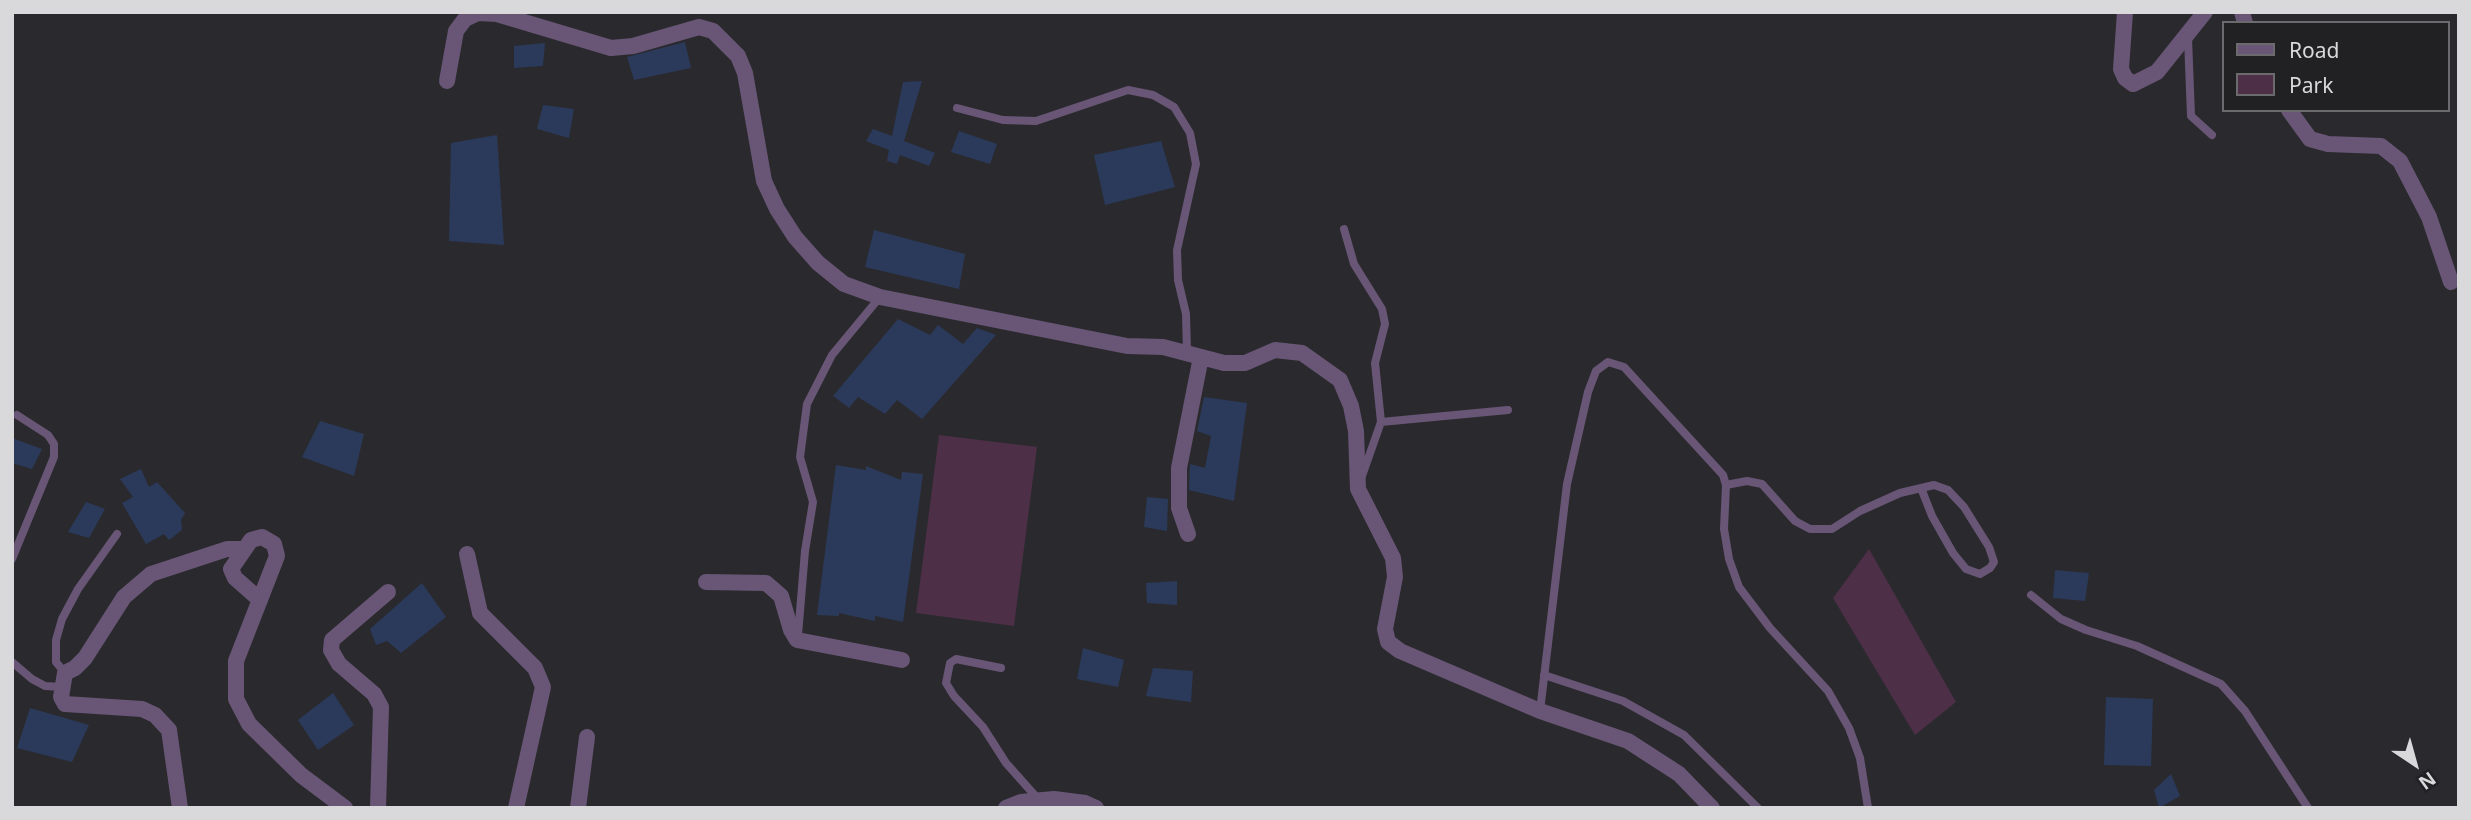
<!DOCTYPE html>
<html>
<head>
<meta charset="utf-8">
<style>
  body { margin:0 }
  #map { position:relative; width:2471px; height:820px; overflow:hidden; background:#2a2a2e; font-family:"Noto Sans",sans-serif }
  canvas { display:block }
  .frame { position:absolute; inset:0; border:14px solid #d9d9db; pointer-events:none }
  .legend { position:absolute; left:2222px; top:21px; width:228px; height:91px; box-sizing:border-box; background:#212124; border:2px solid #6b6b6d; margin:0; padding:9px 12px; list-style:none; font-size:21px; color:#d9d9db }
  .legend li { display:flex; align-items:center; gap:14px; height:35px }
  .legend b { width:35px; border:2px solid #6b6b6d }
  .north { position:absolute; left:2380px; top:729px; width:70px; height:70px; -webkit-text-stroke:5px #212124; paint-order:stroke; rotate:144deg; font-size:19px; font-weight:700; line-height:28px; text-align:center; color:#d9d9db }
  .north::after { content:''; display:block; margin:auto; width:24px; height:32px; background:#d9d9db; clip-path:polygon(50% 0,100% 100%,50% 72%,0 100%) }
</style>
</head>
<body>
<div id="map">
<canvas width="2471" height="820"></canvas>
<div class="frame"></div>
<ul class="legend">
<li><b style="height:9px;background:#695676"></b>Road</li>
<li><b style="height:19px;background:#4d2f47"></b>Park</li>
</ul>
<div class="north">N</div>
</div>
<script>
const context = document.querySelector('canvas').getContext('2d');
context.lineJoin = 'round';
function paint(path, color) { context.fillStyle = color; context.fill(path, 'evenodd'); }
const shape = rows => new Path2D(rows.map(r => 'M' + r).join(''));
function trace(path, color, width, dash) { context.strokeStyle = color; context.lineWidth = width; context.lineCap = dash ? 'butt' : 'round'; context.setLineDash(dash || []); context.stroke(path); }
const green = shape([
  [939,435,1037,447,1014,626,916,613],
  [1869,549,1956,702,1915,735,1833,598]
]);
const building = shape([
  [685,42,691,68,634,80,627,57],
  [545,43,543,66,514,68,514,46],
  [922,81,904,141,935,153,929,166,900,155,897,164,887,161,889,150,866,141,873,129,892,136,903,82],
  [543,105,574,109,569,138,537,129],
  [959,131,997,144,990,164,951,152],
  [497,135,504,245,449,241,451,143],
  [1161,141,1175,187,1105,205,1094,155],
  [874,230,965,254,959,289,865,267],
  [898,319,930,335,938,325,963,344,977,328,996,335,922,419,897,400,885,414,858,397,849,408,833,396],
  [1204,397,1247,403,1234,501,1189,490,1190,464,1205,468,1211,436,1197,431],
  [320,421,364,434,354,476,302,457],
  [12,438,42,449,32,469,12,463],
  [836,465,866,470,866,466,901,480,902,472,923,474,903,622,875,616,875,621,839,613,839,616,817,615],
  [141,469,149,487,157,482,185,513,181,520,182,530,169,540,164,534,146,544,122,503,133,497,120,479],
  [1147,497,1168,499,1167,531,1144,527],
  [86,502,105,509,89,538,68,532],
  [2055,570,2089,573,2085,601,2053,598],
  [1177,581,1177,605,1147,603,1146,583],
  [422,583,446,617,401,653,387,641,376,645,370,629],
  [1083,648,1124,660,1118,687,1077,679],
  [1153,668,1193,671,1191,702,1146,696],
  [333,693,354,725,318,750,298,720],
  [2106,697,2153,699,2151,766,2104,765],
  [30,708,89,725,72,762,17,748],
  [2171,774,2180,796,2159,808,2154,790]
]);
const service = shape([
  [2188,38,2191,116,2212,135],
  [957,108,1003,120,1036,121,1128,90,1153,95,1174,107,1190,133,1196,164,1177,250,1178,280,1186,314,1187,352],
  [1344,229,1354,264,1382,309,1385,324,1375,363,1381,422,1362,476],
  [1381,422,1508,410],
  [1726,485,1747,481,1762,484,1795,521,1810,529,1832,529,1860,511,1900,493,1934,485,1948,490,1964,507,1989,547,1994,562,1990,568,1980,574,1966,569,1953,553,1932,516,1921,488],
  [12,559,54,457,54,444,48,435,17,415],
  [2031,595,2061,619,2086,630,2137,646,2221,684,2245,711,2308,808],
  [798,635,805,551,813,502,800,457,807,404,832,355,880,297],
  [12,662,32,679,45,686,62,687],
  [1001,668,956,659,950,663,946,683,954,696,983,727,1006,763,1039,800],
  [65,673,56,662,56,640,62,619,78,589,117,534],
  [1544,675,1623,701,1684,735,1758,808],
  [1540,711,1567,484,1588,392,1596,371,1608,362,1624,367,1723,475,1726,485,1724,529,1729,559,1739,587,1770,628,1828,691,1849,728,1860,758,1868,808]
]);
const minor = shape([
  [2125,12,2121,69,2125,78,2133,84,2157,72,2205,12],
  [2242,12,2245,23],
  [447,81,456,31,465,19,478,13,497,14,611,48,633,46,699,27,713,31,738,56,745,73,764,181,777,209,795,237,818,263,844,284,880,297,1127,346,1163,347,1224,363,1245,363,1275,350,1302,353,1340,380,1351,406,1356,431,1358,489,1393,558,1395,577,1385,629,1388,642,1400,651,1540,711,1628,741,1679,774,1712,808],
  [2289,110,2310,139,2328,144,2381,146,2400,161,2429,217,2451,282],
  [1188,534,1179,508,1179,468,1201,357],
  [467,554,480,613,535,668,543,687,516,808],
  [706,582,766,583,781,596,791,630,797,640,902,660],
  [260,600,235,578,231,569,251,540,262,537,274,544,277,556,236,661,236,699,249,724,301,775,345,808],
  [180,808,169,730,155,715,142,709,65,704,61,697,65,673,75,668,85,658,124,597,151,574,227,549,243,549],
  [378,808,381,707,374,694,339,664,331,650,332,640,388,592],
  [578,808,587,737],
  [1006,808,1021,802,1054,799,1085,803,1096,808]
]);
paint(green, '#4d2f47');
paint(building, '#2b3a5a');
trace(service, '#695676', 8);
trace(minor, '#695676', 16);
</script>
</body>
</html>
